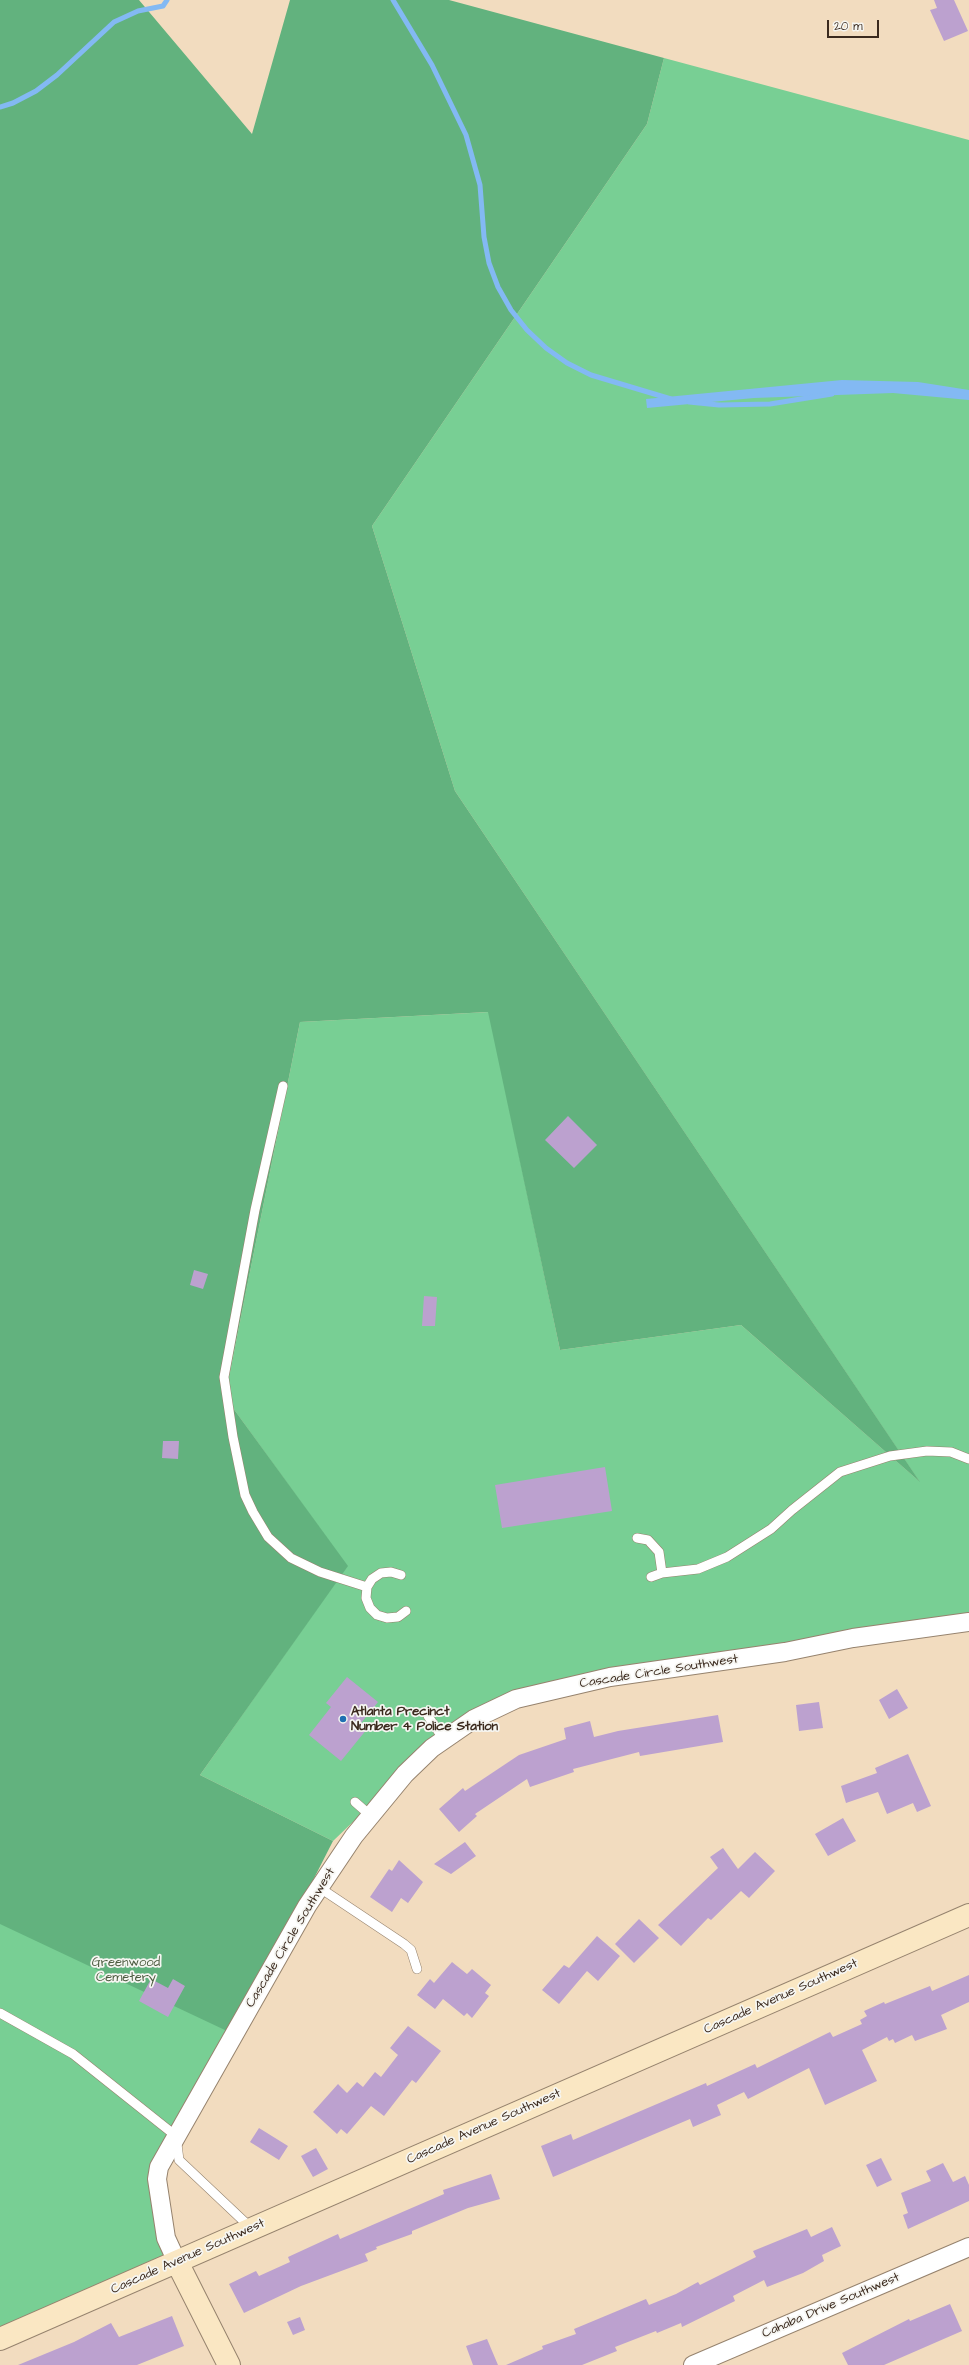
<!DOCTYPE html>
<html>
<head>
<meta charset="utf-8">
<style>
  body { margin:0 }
  #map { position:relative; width:969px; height:2365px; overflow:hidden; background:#f2dcbf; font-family:"Architects Daughter",sans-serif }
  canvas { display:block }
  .scale { position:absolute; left:827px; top:20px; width:52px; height:18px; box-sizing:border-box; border:2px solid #3b2a1e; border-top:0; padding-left:5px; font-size:12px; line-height:14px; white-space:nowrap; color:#3b2a1e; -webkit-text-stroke:3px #f6f6f2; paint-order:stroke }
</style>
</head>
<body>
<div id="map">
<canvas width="969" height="2365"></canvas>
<div class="scale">20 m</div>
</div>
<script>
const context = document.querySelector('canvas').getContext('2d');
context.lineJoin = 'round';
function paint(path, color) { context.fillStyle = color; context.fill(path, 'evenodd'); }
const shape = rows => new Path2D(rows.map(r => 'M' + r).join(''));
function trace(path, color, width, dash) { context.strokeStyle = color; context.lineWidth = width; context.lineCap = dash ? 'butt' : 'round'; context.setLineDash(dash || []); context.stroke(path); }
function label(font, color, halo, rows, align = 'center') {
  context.font = font + ' "Architects Daughter",sans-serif'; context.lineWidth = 3.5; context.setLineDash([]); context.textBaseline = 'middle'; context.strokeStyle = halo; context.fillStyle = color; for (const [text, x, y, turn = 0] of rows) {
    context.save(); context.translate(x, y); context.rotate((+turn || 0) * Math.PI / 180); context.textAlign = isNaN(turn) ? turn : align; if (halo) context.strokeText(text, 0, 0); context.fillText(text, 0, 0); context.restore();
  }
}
const green = shape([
  [664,58,969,140,969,1623,544,1694,428,1750,333,1841,200,1775,347,1566,225,1397,300,1022,489,1012,560,1350,741,1325,919,1481,455,791,372,526,647,124],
  [0,1364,267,1977,159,2167,177,2262,0,2339]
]);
const forest = shape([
  [0,0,139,0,252,134,290,0,449,0,664,58,647,124,372,526,455,791,920,1482,741,1325,560,1350,488,1012,300,1022,225,1397,348,1566,200,1775,333,1841,278,1949,227,2031,0,1924]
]);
const water = shape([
  [842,380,918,382,969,390,969,400,893,393,754,398,647,408,646,399]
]);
const stream = shape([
  [393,0,432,65,466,135,480,185,484,237,489,263,498,287,511,310,527,330,546,348,567,363,591,375,671,399],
  [0,107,13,103,36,91,57,75,114,22,138,11,163,6,167,0],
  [689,402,719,405,770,404,832,394]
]);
const building = shape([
  [934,0,954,0,968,31,944,41,930,10,937,8],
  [568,1116,597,1145,574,1168,545,1140],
  [194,1270,208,1274,203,1289,190,1285],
  [424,1296,437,1297,435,1326,422,1326],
  [163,1441,179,1441,178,1459,162,1458],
  [605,1467,612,1511,502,1528,495,1485],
  [347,1677,378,1702,361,1723,367,1729,341,1761,309,1735,331,1707,326,1703],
  [897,1689,908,1708,889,1719,879,1700],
  [819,1702,823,1728,799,1731,796,1705],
  [718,1715,723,1742,640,1756,639,1752,573,1769,574,1772,530,1787,527,1779,475,1814,477,1816,459,1832,439,1809,463,1788,465,1791,519,1755,566,1739,564,1728,590,1721,594,1737,618,1731],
  [908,1754,931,1806,917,1812,913,1803,887,1814,878,1792,846,1803,841,1786,877,1773,875,1768],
  [843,1818,856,1841,828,1856,815,1834],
  [465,1842,476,1856,451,1874,434,1864],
  [723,1848,738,1869,755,1852,775,1871,749,1898,741,1891,711,1920,708,1918,681,1946,658,1925,718,1868,710,1857],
  [399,1860,423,1882,408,1903,401,1898,392,1912,370,1897,389,1869,392,1871],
  [639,1919,659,1938,634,1963,615,1944],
  [597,1936,620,1956,598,1981,587,1971,559,2004,542,1990,564,1965,569,1968],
  [452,1962,467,1974,472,1969,491,1985,485,1993,489,1996,472,2018,467,2013,464,2016,443,1999,435,2009,417,1995,430,1979,434,1983],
  [969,1975,969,2002,941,2015,947,2029,915,2041,912,2035,895,2043,893,2039,889,2041,887,2037,862,2050,877,2081,825,2105,809,2068,748,2099,744,2092,719,2104,717,2105,721,2115,693,2127,690,2119,553,2177,541,2146,571,2134,573,2140,706,2083,707,2086,755,2064,757,2068,830,2032,833,2037,862,2024,860,2020,867,2016,864,2011,884,2002,885,2004,930,1986,932,1991],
  [151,1979,168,1988,173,1979,185,1986,168,2017,139,2001],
  [408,2026,441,2051,416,2083,412,2080,384,2116,371,2106,347,2134,341,2129,337,2134,313,2112,338,2084,347,2093,357,2082,363,2087,375,2072,381,2077,398,2055,390,2048],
  [259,2128,288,2146,279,2160,250,2142],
  [316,2148,328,2169,313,2177,301,2156],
  [881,2158,892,2180,877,2187,866,2165],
  [943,2163,953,2182,965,2176,969,2185,969,2201,908,2229,903,2215,908,2213,901,2193,931,2181,926,2171],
  [491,2174,500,2199,468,2208,412,2231,412,2234,376,2247,377,2249,365,2254,368,2261,301,2286,244,2313,229,2284,256,2271,259,2276,290,2262,288,2257,338,2234,340,2239,444,2194,443,2190],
  [832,2227,841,2246,822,2255,824,2261,803,2273,767,2287,764,2280,733,2296,735,2301,682,2327,681,2323,657,2333,656,2331,615,2347,617,2351,582,2365,506,2365,543,2349,542,2346,576,2334,574,2329,646,2299,649,2305,676,2294,698,2282,700,2285,756,2257,753,2251,807,2229,811,2237],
  [950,2304,962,2331,884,2365,848,2365,842,2353,909,2319,910,2321],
  [172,2316,184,2346,137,2365,18,2365,74,2342,111,2323,119,2337],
  [300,2317,305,2330,293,2335,287,2322],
  [487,2339,498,2365,473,2365,466,2346]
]);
const lane = shape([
  [283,1086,255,1210,224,1377,233,1437,245,1495,253,1512,268,1537,291,1558,320,1572,367,1587],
  [637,1538,648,1540,659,1552,662,1573],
  [401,1575,391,1572,381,1573,372,1579,367,1587,366,1598,370,1608,377,1615,387,1618,398,1617,406,1611],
  [651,1577,662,1573,698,1569,727,1557,771,1529,792,1510,840,1472,890,1456,927,1451,951,1452,969,1459],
  [428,1716,444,1740],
  [355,1802,371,1816],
  [320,1888,404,1944,411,1950,417,1969],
  [0,2013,73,2054,176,2136,179,2160,251,2228]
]);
const street = shape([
  [177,2262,166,2238,157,2179,159,2167,307,1906,354,1836,405,1774,432,1748,474,1719,516,1699,610,1677,785,1652,853,1638,969,1622],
  [693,2365,969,2247]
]);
const secondary = shape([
  [177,2262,229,2365],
  [0,2339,969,1915]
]);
const markers = [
  [343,1719,4,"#1f6fb2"]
];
const streetNames = [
  ["Cascade Circle Southwest",659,1672,-9],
  ["Cascade Circle Southwest",291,1938,-59],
  ["Cascade Avenue Southwest",781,1997,-24],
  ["Cascade Avenue Southwest",484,2127,-24],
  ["Cascade Avenue Southwest",188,2257,-24],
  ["Cahaba Drive Southwest",831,2306,-23]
];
const poiNames = [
  ["Atlanta Precinct",351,1712],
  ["Number 4 Police Station",351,1727]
];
const parkNames = [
  ["Greenwood",126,1963],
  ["Cemetery",126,1978]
];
paint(green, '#78cf94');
paint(forest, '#62b27e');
paint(water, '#83b9f3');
trace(stream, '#83b9f3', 5);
paint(building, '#bca1cf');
trace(lane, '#96836e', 10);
trace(street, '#96836e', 20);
trace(secondary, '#96836e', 24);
trace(lane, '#fff', 9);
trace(street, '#fff', 18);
trace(secondary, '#fae7c3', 22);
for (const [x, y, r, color] of markers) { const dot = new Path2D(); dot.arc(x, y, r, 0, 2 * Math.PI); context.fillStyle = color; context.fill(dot); trace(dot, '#f6f6f2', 1.5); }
label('13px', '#3b2a1e', '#f6f6f2', streetNames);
label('bold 13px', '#3b2a1e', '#f6f6f2', poiNames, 'left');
label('13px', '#4d5c41', '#f6f6f2', parkNames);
</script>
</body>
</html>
